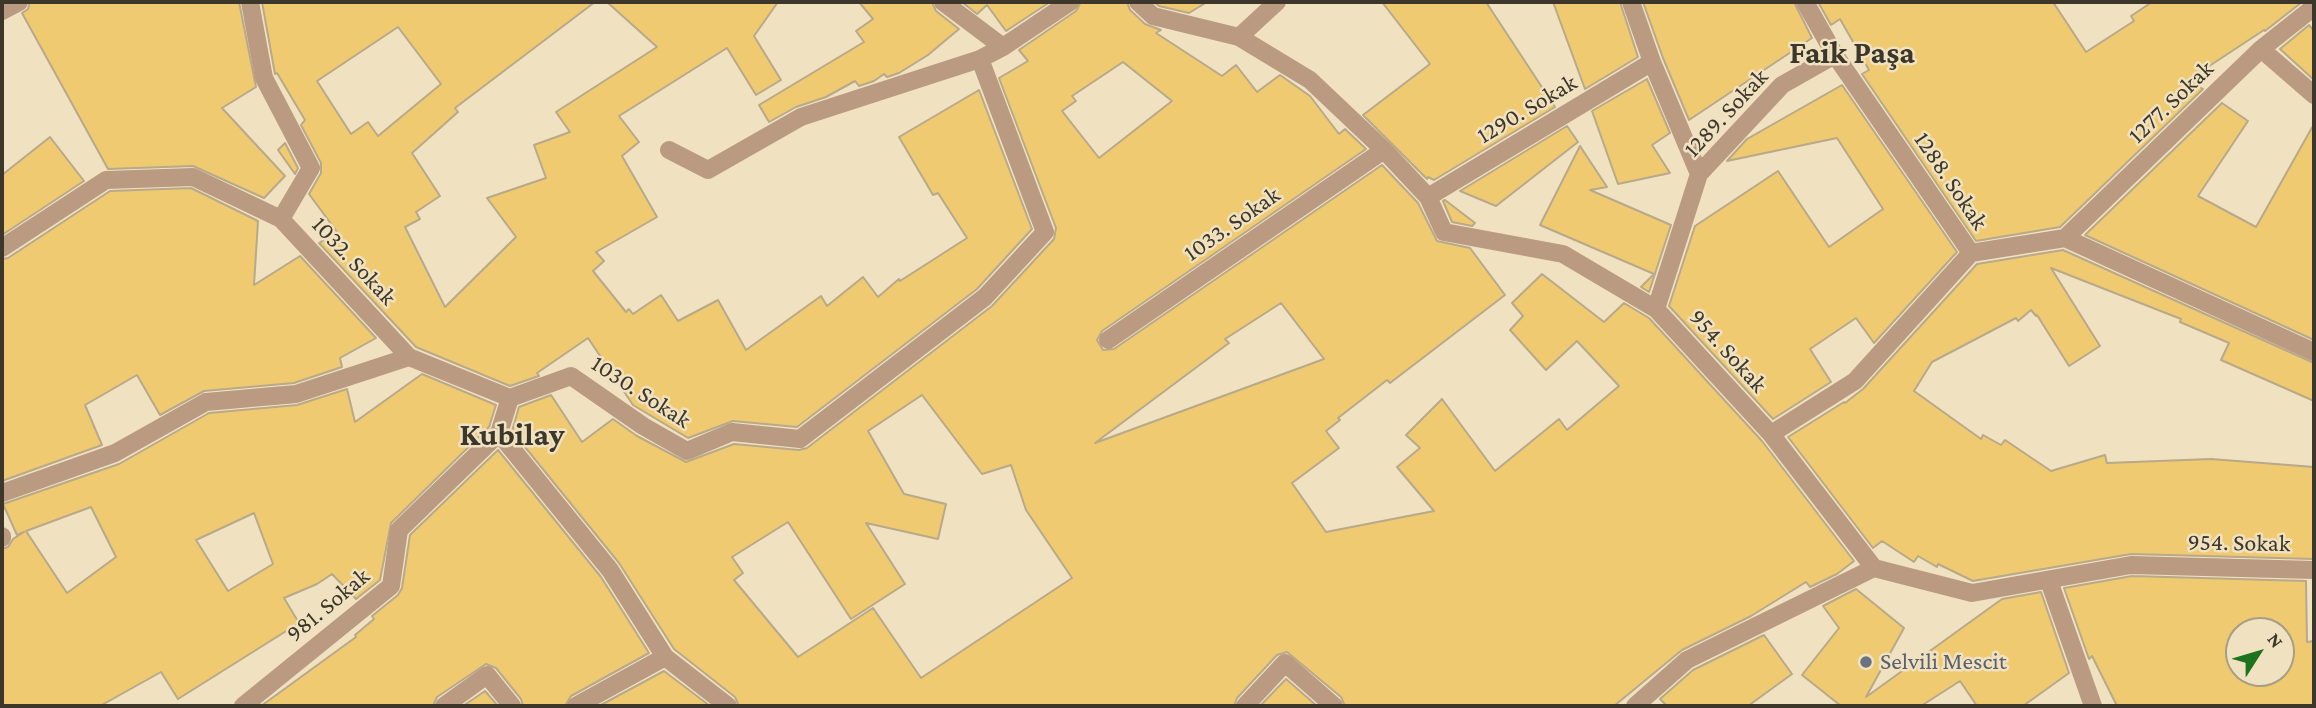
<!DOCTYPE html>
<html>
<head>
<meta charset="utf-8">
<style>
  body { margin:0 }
  #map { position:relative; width:2316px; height:708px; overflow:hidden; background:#f0e2c1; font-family:"Crimson Pro",serif }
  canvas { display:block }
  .frame { position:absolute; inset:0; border:4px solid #3c372a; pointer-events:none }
  .north { position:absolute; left:2225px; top:617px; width:70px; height:70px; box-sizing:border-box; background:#f0e2c1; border:2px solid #a89e85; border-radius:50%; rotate:53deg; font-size:19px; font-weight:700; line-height:28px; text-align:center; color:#3c372a }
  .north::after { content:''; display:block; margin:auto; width:24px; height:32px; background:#1d721d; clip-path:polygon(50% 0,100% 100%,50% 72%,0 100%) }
</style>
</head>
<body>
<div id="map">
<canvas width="2316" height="708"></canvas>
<div class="frame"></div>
<div class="north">N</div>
</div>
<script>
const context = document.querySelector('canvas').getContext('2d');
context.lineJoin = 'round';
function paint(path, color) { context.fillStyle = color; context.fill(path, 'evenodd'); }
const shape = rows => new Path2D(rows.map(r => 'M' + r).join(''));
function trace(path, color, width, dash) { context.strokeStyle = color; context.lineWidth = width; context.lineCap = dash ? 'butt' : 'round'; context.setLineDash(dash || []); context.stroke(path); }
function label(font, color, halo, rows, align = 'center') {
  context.font = font + ' "Crimson Pro",serif'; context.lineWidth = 5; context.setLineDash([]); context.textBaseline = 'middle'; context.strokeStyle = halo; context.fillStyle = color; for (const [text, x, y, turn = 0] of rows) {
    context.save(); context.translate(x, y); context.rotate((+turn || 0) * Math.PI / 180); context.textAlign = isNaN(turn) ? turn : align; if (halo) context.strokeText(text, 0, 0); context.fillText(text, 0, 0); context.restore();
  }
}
const building = shape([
  [30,2,239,2,256,87,222,108,285,176,264,198,193,166,108,169,22,13,28,9,30,2],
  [262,2,595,2,455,108,458,112,412,153,440,196,416,212,420,219,405,227,445,307,516,237,487,198,546,178,534,145,570,132,556,112,657,47,607,2,778,2,754,36,781,80,756,95,727,48,619,116,639,142,622,156,657,217,596,252,604,261,593,271,626,312,629,309,633,314,661,295,678,321,718,300,746,350,821,296,827,306,863,277,878,297,899,279,900,281,967,238,938,193,933,195,899,137,979,90,1032,229,977,289,797,427,733,421,688,438,633,405,588,338,537,373,539,376,510,386,416,347,319,243,337,232,309,194,321,173,321,163,301,125,305,120,277,73,275,74,262,2],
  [398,27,441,84,378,136,368,122,351,134,317,81,398,27],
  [859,2,932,2,936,11,959,29,928,55,899,73,887,77,884,74,874,81,859,86,855,81,826,97,796,107,769,122,759,105,864,42,856,31,873,19,859,2],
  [962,2,1050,2,1006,31,987,5,977,14,962,2],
  [1081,2,1127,2,1130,10,1145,24,1161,30,1156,33,1222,76,1236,65,1257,92,1280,75,1310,96,1339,134,1345,129,1366,149,1102,331,1097,340,1103,350,1114,349,1382,165,1418,203,1437,241,1470,248,1505,295,1390,383,1387,380,1338,418,1340,420,1326,431,1339,448,1292,483,1326,532,1434,511,1397,467,1420,448,1406,435,1442,399,1495,471,1559,419,1567,430,1619,386,1577,341,1546,370,1510,330,1523,316,1512,303,1542,274,1604,322,1624,303,1649,318,1762,441,1854,561,1837,574,1810,587,1806,582,1751,616,1682,650,1614,706,1345,706,1341,697,1287,652,1277,655,1237,698,1234,706,739,706,735,697,674,649,619,563,512,431,519,407,551,395,582,442,613,419,637,436,686,462,734,444,799,450,807,448,992,306,1054,239,1056,228,999,78,1028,61,1019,50,1076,11,1081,2],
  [1123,62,1172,101,1099,158,1062,111,1076,101,1072,96,1123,62],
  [1281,303,1324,359,1095,443,1229,343,1225,339,1281,303],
  [922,395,982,474,1011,465,1026,510,1072,578,921,678,873,608,798,657,734,580,743,573,732,557,788,522,851,619,905,584,866,523,938,539,946,504,904,494,868,431,922,395],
  [1154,2,1207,2,1189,13,1159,6,1154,2],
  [1382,2,1486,2,1555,107,1434,180,1428,177,1427,179,1363,115,1430,64,1382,2],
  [1553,2,1620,2,1638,57,1585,89,1553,2],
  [1643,2,1794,2,1812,38,1689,120,1663,58,1643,2],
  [1818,2,2053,2,2086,52,2134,21,2131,16,2152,2,2302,2,2265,31,2264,30,2188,80,2203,89,2060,227,1976,241,1862,74,1869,70,1840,19,1831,25,1818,2],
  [2309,25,2314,31,2314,80,2280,49,2309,25],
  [1647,79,1670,133,1652,145,1670,173,1618,184,1592,111,1647,79],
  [1842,85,1957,252,1874,343,1856,318,1810,349,1831,382,1773,419,1669,306,1695,226,1778,171,1829,247,1883,209,1837,138,1727,161,1747,139,1842,85],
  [2222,103,2248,121,2198,196,2256,227,2314,124,2314,340,2085,235,2222,103],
  [1567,126,1578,142,1496,206,1460,191,1567,126],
  [50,137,84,181,2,235,2,175,50,137],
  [285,143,298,168,295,174,278,150,285,143],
  [1580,146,1607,187,1590,190,1671,225,1649,292,1641,287,1654,274,1540,225,1580,146],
  [191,188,258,221,254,285,300,256,376,338,340,358,342,367,294,383,204,391,160,415,137,375,85,405,102,445,2,481,2,259,8,258,110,191,191,188],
  [1445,200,1475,223,1472,226,1452,222,1443,201,1445,200],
  [2063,250,2314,363,2314,401,2221,360,2229,343,2180,322,2181,319,2051,268,2100,346,2069,366,2037,315,2036,316,2031,310,2018,321,2016,318,1932,362,1914,391,1981,439,1983,435,2001,445,2005,440,2051,471,2105,455,2107,463,2211,459,2314,467,2314,559,2131,554,1973,581,1938,564,1937,567,1918,556,1914,562,1882,541,1873,548,1788,437,1844,402,1845,403,1863,389,1977,264,2063,250],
  [422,374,496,405,489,427,391,523,380,580,356,599,332,574,317,584,284,598,299,623,178,699,161,672,100,706,2,706,2,549,8,547,13,539,24,532,17,535,3,504,119,464,209,413,297,405,347,389,355,422,422,374],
  [91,507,116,557,67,593,26,531,91,507],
  [254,513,273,564,228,591,196,540,254,513],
  [498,450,601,577,649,653,571,696,565,706,523,706,521,699,496,668,486,664,437,697,433,706,261,706,356,637,355,635,374,619,372,616,398,595,402,588,410,535,498,450],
  [2132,576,2306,581,2307,642,2314,641,2314,706,2117,706,2092,656,2089,659,2064,588,2132,576],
  [2239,631,2281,631,2281,673,2239,673,2239,631],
  [1856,589,1904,628,1866,697,2002,599,2041,592,2069,673,2023,706,1977,706,1960,681,1921,706,1841,706,1802,675,1839,628,1823,606,1856,589],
  [1764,635,1792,674,1748,706,1667,706,1660,699,1693,670,1764,635],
  [664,671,710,706,599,706,664,671],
  [1286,679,1317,706,1260,706,1286,679],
  [485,691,498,706,463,706,485,691]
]);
const minor = shape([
  [250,2,264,78,311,168,281,219,409,357],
  [943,2,1003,47],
  [1138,2,1153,16,1239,37,1310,80,1384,150,1428,197,1444,232,1563,254,1656,309,1771,434,1874,568,1972,593,2131,565,2314,570],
  [1631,2,1652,62,1699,174],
  [1805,2,1835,55,1971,253,2065,238,2314,352],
  [2,11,19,2],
  [1239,37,1277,2],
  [2261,49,2314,95],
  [669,150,708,170,801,117,980,59],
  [1428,197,1652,62],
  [2065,238,2261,49,2314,7],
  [2,248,106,180,193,177,281,219],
  [1656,309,1699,174,1782,85,1835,55],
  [1108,340,1384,150],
  [510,398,499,433,610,570,665,657,728,706],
  [1771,434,1855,381,1971,253],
  [2,493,115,453,206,402,296,394,409,357,510,398,571,376,643,426,687,451,732,432,800,439,985,297,1045,232,980,59,1003,47,1070,2],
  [2,536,2,538],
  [2049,581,2093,706],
  [243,706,391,586,399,530,499,433],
  [444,706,487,675,512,706],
  [576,706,665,657],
  [1245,706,1285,663,1334,706],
  [1635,706,1687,660,1874,568]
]);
const markers = [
  [1866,662,7,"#6b7280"]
];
const streetNames = [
  ["1277. Sokak",2171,102,-44],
  ["1290. Sokak",1527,109,-31],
  ["1289. Sokak",1726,113,-47],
  ["1288. Sokak",1951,181,56],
  ["1033. Sokak",1232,224,-35],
  ["1032. Sokak",354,261,47],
  ["954. Sokak",1728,351,48],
  ["1030. Sokak",641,392,33],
  ["954. Sokak",2239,543,1],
  ["981. Sokak",328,605,-40]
];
const worshipNames = [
  ["Selvili Mescit",1880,662]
];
const districtNames = [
  ["Faik Paşa",1852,53],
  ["Kubilay",512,435]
];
paint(building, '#efca71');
trace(building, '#b7a989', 2);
trace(minor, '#ba9a81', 18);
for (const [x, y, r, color] of markers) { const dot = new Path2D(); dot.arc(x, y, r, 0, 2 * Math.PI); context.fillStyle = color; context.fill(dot); trace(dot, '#f0e2c1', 2.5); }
label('24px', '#3c372a', '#f0e2c1', streetNames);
label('24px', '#5b616d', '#f0e2c1', worshipNames, 'left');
label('bold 32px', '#3c372a', '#f0e2c1', districtNames);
</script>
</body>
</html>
